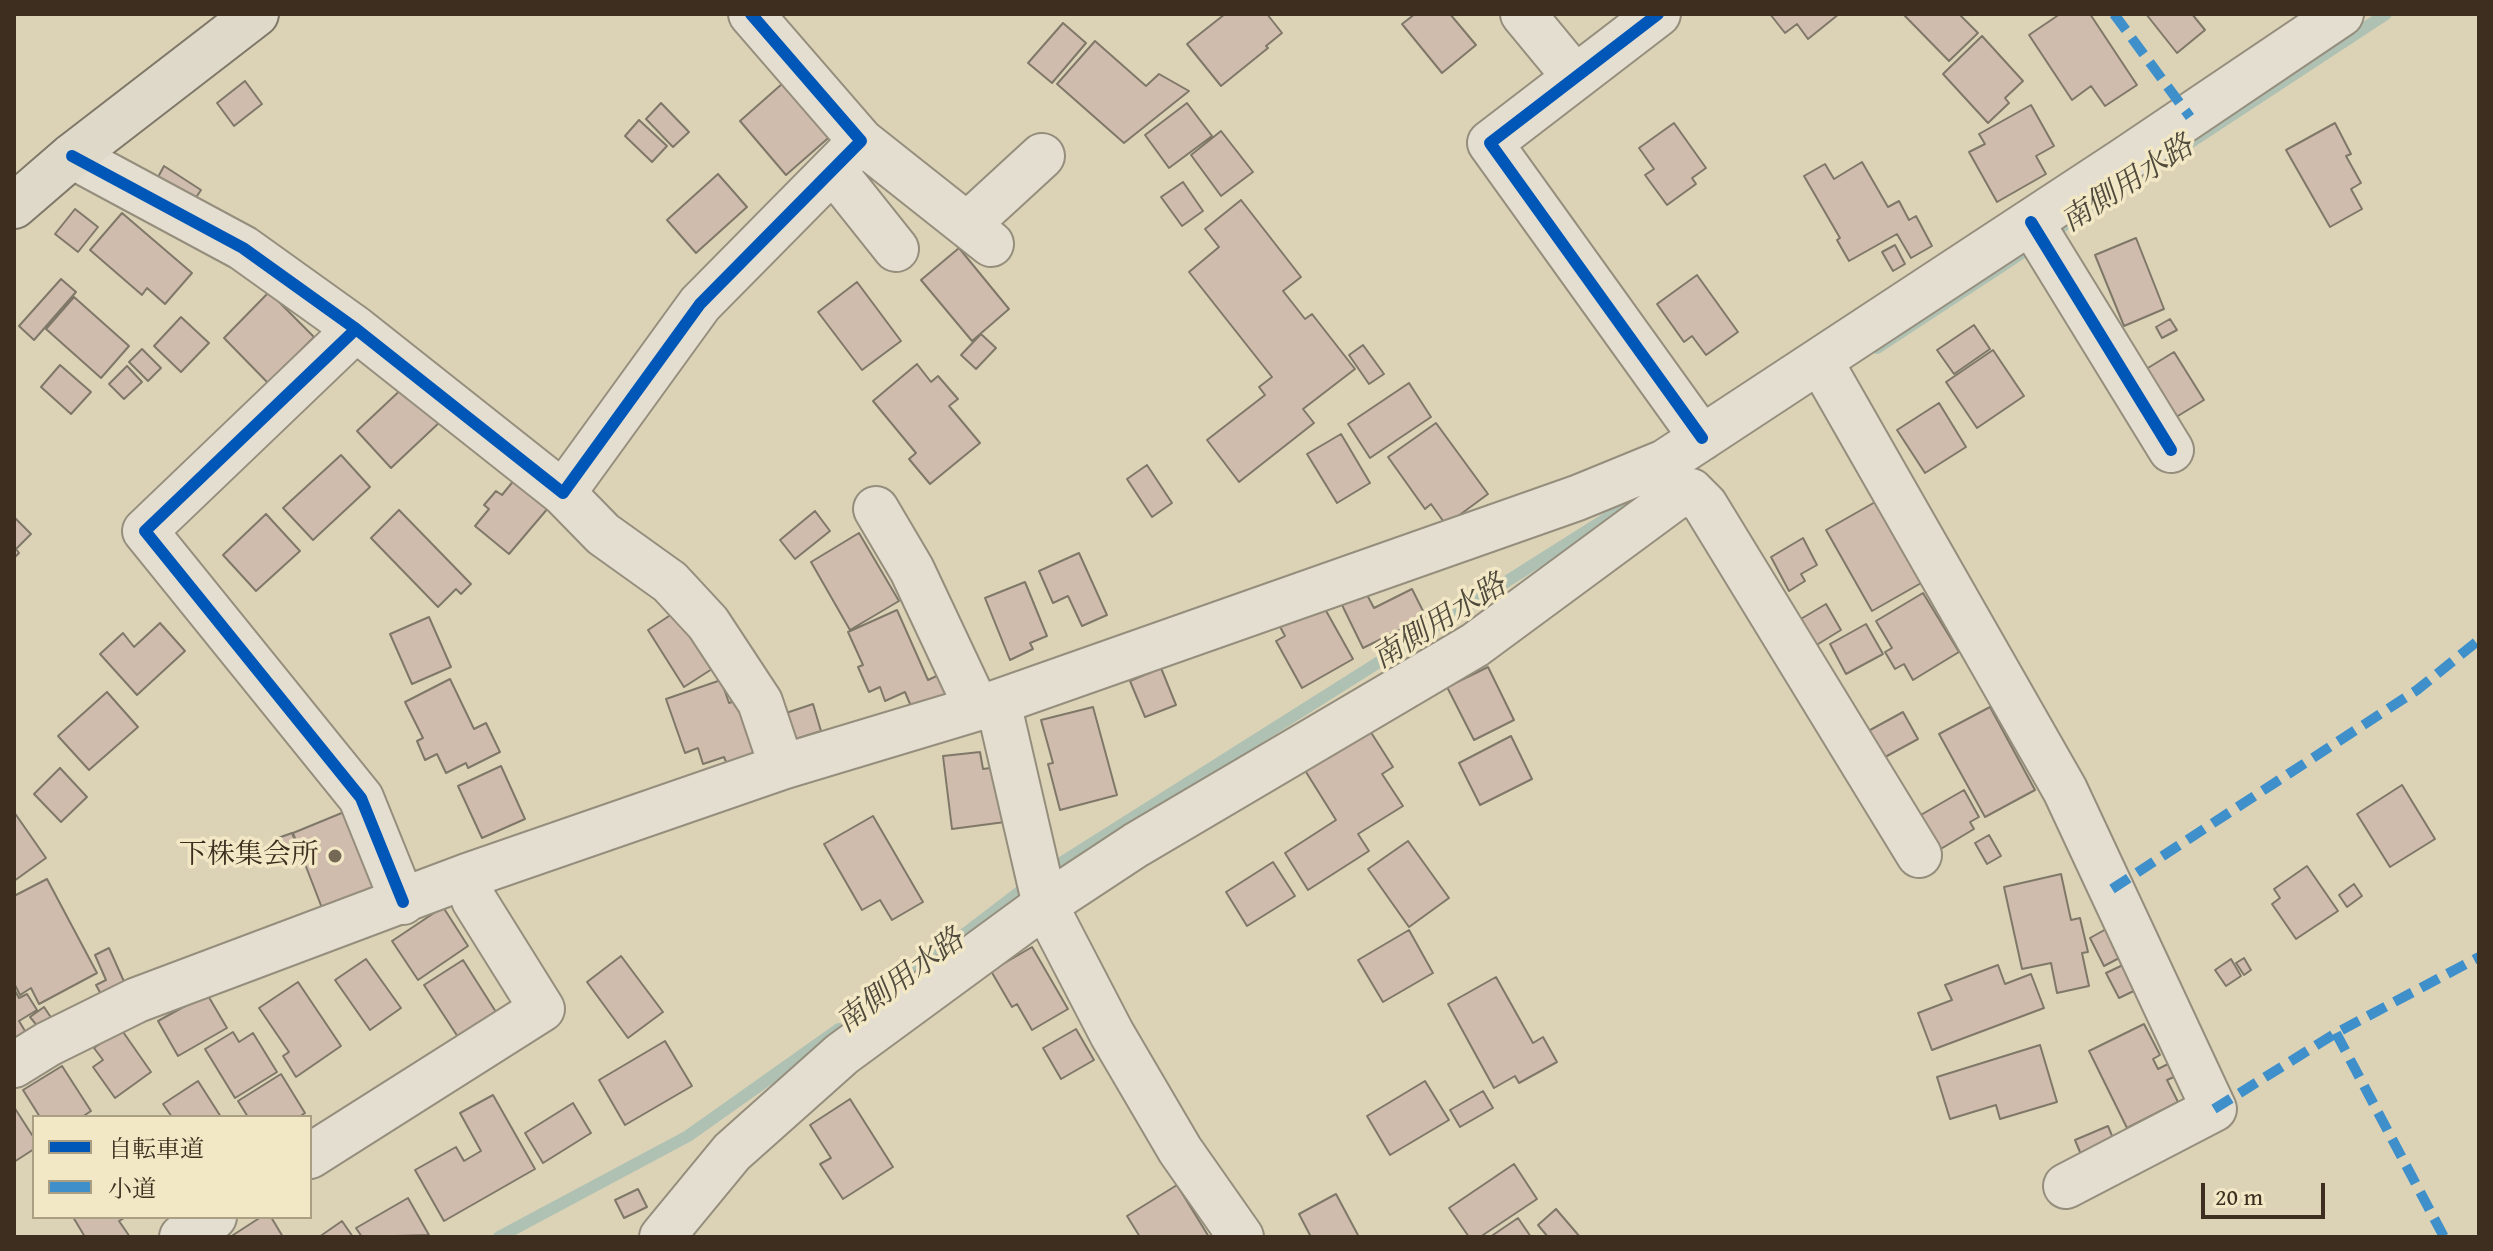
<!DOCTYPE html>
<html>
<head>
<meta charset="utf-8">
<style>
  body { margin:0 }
  #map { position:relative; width:2493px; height:1251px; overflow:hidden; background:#dcd3b7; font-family:"Gentium Book Plus","Noto Serif JP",serif }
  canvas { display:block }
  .frame { position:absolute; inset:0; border:16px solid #3d2e1f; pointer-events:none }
  .legend { position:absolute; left:32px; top:1115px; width:280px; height:104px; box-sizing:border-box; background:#f2e8c6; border:2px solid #aa9e83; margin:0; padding:10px 14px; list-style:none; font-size:24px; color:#3d2e1f }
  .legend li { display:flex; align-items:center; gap:16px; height:40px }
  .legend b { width:40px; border:2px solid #aa9e83 }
  .scale { position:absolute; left:2201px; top:1183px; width:124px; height:36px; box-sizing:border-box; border:4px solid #3d2e1f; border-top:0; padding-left:10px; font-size:24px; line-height:28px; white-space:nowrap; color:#3d2e1f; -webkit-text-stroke:6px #f2e8c6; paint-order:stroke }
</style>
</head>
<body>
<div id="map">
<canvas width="2493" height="1251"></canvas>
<div class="frame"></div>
<ul class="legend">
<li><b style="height:10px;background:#0057b8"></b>自転車道</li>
<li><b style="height:10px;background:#3f90ca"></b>小道</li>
</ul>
<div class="scale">20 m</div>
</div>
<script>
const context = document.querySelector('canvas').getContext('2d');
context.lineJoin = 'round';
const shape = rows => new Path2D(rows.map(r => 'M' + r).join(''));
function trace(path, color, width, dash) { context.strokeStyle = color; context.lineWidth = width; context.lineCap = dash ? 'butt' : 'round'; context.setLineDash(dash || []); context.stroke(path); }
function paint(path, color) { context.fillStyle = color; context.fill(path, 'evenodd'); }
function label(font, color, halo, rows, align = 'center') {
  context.font = font + ' "Gentium Book Plus","Noto Serif JP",serif'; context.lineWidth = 7; context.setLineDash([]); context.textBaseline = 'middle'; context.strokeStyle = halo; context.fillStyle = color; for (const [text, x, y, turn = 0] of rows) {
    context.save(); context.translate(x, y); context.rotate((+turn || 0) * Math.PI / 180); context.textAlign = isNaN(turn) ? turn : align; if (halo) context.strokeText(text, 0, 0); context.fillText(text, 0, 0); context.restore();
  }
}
const stream = shape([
  [1877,348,2386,14],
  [1045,873,1645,494],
  [857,1016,1030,884],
  [499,1237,688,1136,839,1029]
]);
const building = shape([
  [1225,14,1267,14,1282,33,1266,46,1268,48,1221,86,1187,44,1225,14],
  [1415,14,1450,14,1476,45,1442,73,1402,24,1415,14],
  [1770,14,1839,14,1808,39,1797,24,1785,33,1770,14],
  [1903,14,1959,14,1978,33,1949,61,1903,14],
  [2060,14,2090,14,2137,85,2105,106,2091,86,2072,100,2029,35,2060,14],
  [2146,14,2192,14,2205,30,2177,53,2146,14],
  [1063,23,1086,43,1052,83,1028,63,1063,23],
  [1982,36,2023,81,2005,98,2009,103,1988,123,1943,74,1982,36],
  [1095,41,1146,86,1159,74,1189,91,1124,143,1057,84,1095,41],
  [791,76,834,133,786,175,740,121,791,76],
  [245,81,262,104,234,126,217,103,245,81],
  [661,103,689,132,673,147,646,119,661,103],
  [1187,103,1212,136,1169,168,1145,135,1187,103],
  [2031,105,2054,146,2036,156,2046,174,1997,202,1969,152,1985,144,1979,134,2031,105],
  [639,120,667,146,652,162,625,136,639,120],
  [1674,123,1706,168,1692,178,1696,184,1667,205,1645,175,1654,169,1639,148,1674,123],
  [2335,123,2351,154,2346,156,2361,183,2351,189,2362,209,2330,227,2286,150,2335,123],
  [1221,131,1253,172,1221,196,1191,155,1221,131],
  [1862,162,1888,207,1899,201,1909,220,1916,216,1932,246,1911,258,1897,234,1849,261,1837,240,1840,238,1804,176,1825,164,1834,179,1862,162],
  [164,166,201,190,193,202,157,179,164,166],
  [718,174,747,207,696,253,667,220,718,174],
  [1183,182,1203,211,1182,226,1161,197,1183,182],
  [1241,200,1301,277,1283,291,1305,319,1312,314,1355,369,1303,409,1314,423,1239,482,1207,440,1265,395,1259,387,1272,377,1189,272,1219,247,1205,229,1241,200],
  [75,209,98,227,78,252,55,234,75,209],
  [122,213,192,273,165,304,147,288,142,295,90,250,122,213],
  [2136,238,2164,309,2124,326,2095,255,2136,238],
  [1895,245,1905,264,1893,271,1882,252,1895,245],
  [959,248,1009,309,972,341,921,280,959,248],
  [1697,275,1738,332,1706,355,1692,336,1684,342,1657,304,1697,275],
  [61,279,76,292,34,340,19,326,61,279],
  [857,282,901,341,862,370,818,312,857,282],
  [269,292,314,337,268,383,224,338,269,292],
  [74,297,129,346,101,378,46,329,74,297],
  [181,317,209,343,181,372,154,346,181,317],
  [2170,319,2177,330,2162,338,2156,327,2170,319],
  [1974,325,1990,349,1954,374,1937,350,1974,325],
  [981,334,996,348,976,369,961,355,981,334],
  [1363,345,1384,374,1369,384,1349,355,1363,345],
  [142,349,161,368,148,381,129,362,142,349],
  [1993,350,2024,396,1977,428,1946,382,1993,350],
  [2174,352,2204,400,2173,419,2143,371,2174,352],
  [917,364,931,382,938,376,958,399,949,406,980,443,930,484,909,459,916,453,873,401,917,364],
  [60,365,91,392,71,414,41,387,60,365],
  [127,366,142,382,124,399,109,384,127,366],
  [1409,383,1431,417,1370,458,1348,424,1409,383],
  [407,384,441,421,391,468,357,431,407,384],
  [1939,403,1966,447,1925,473,1897,430,1939,403],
  [1436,423,1488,494,1446,525,1431,504,1425,509,1388,457,1436,423],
  [1341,434,1370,483,1337,503,1307,454,1341,434],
  [341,455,370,487,313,540,283,508,341,455],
  [1147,465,1172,503,1152,517,1127,479,1147,465],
  [515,479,549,507,509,554,475,526,489,509,484,505,496,491,502,495,515,479],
  [1877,501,1923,582,1872,611,1826,530,1877,501],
  [399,510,471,584,461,594,456,589,438,607,371,538,399,510],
  [815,511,830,531,795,559,780,540,815,511],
  [266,514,300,551,256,591,223,555,266,514],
  [14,517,31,534,16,549,19,553,14,558,14,517],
  [859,533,899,601,850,630,811,562,859,533],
  [1803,538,1817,565,1801,574,1805,581,1789,591,1771,557,1803,538],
  [1079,553,1107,615,1082,626,1068,596,1053,603,1039,571,1079,553],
  [1025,582,1047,636,1030,643,1033,649,1010,660,985,598,1025,582],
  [1412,589,1426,617,1363,648,1342,605,1366,593,1374,608,1412,589],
  [1923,593,1959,652,1913,680,1904,664,1895,669,1885,652,1892,648,1876,621,1923,593],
  [1320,600,1353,659,1302,688,1276,641,1285,636,1278,623,1320,600],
  [1826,604,1841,630,1810,649,1794,623,1826,604],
  [897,610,928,680,945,672,955,693,913,711,905,692,885,701,880,687,869,692,858,667,863,665,848,632,897,610],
  [675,612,712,669,684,687,648,630,675,612],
  [429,617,451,667,412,684,390,634,429,617],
  [160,623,185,651,137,695,100,654,123,633,134,647,160,623],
  [1866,624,1883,654,1846,674,1830,644,1866,624],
  [1488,667,1514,720,1474,740,1447,687,1488,667],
  [1161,668,1176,705,1145,717,1130,681,1161,668],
  [450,679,474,729,486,723,500,752,468,768,466,763,446,773,437,754,425,760,417,741,423,738,405,702,450,679],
  [721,680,729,703,740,699,761,758,729,769,724,757,703,764,698,748,685,753,666,699,721,680],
  [107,692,138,727,89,770,58,736,107,692],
  [813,704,821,731,786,742,777,716,813,704],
  [1093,707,1117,795,1060,810,1048,764,1053,763,1041,720,1093,707],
  [1990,707,2035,790,1985,817,1939,734,1990,707],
  [1903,712,1918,739,1876,762,1861,735,1903,712],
  [1365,723,1393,767,1382,774,1403,806,1358,834,1369,851,1308,890,1285,853,1336,820,1301,764,1365,723],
  [1511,736,1532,779,1480,805,1459,763,1511,736],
  [980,752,983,769,998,767,1005,822,952,829,943,756,980,752],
  [501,766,525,819,482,838,458,786,501,766],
  [60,768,87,797,61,822,34,794,60,768],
  [2402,785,2435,839,2390,867,2357,814,2402,785],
  [1964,790,1979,817,1970,822,1974,829,1939,850,1919,816,1964,790],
  [349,810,378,885,322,908,293,833,349,810],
  [14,812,46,858,14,881,14,812],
  [873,816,923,902,892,920,880,900,862,910,824,844,873,816],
  [292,833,300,852,286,858,278,838,292,833],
  [1989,835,2001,856,1987,864,1975,843,1989,835],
  [1408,841,1449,898,1409,927,1368,869,1408,841],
  [1273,862,1295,896,1247,926,1226,892,1273,862],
  [2307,866,2338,911,2296,939,2272,904,2280,898,2274,889,2307,866],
  [2061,874,2071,920,2080,918,2088,952,2082,953,2089,986,2057,993,2051,963,2022,969,2004,887,2061,874],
  [47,879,97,973,39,1004,31,988,20,995,14,983,14,896,47,879],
  [2354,884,2362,896,2347,907,2339,895,2354,884],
  [443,907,468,946,418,980,392,941,443,907],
  [2108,928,2123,956,2104,966,2090,938,2108,928],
  [1409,930,1433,973,1383,1002,1358,960,1409,930],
  [1032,947,1068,1009,1032,1030,1017,1004,1012,1007,991,971,1032,947],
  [109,948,126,986,102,996,96,985,106,980,95,955,109,948],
  [621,956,663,1012,628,1038,587,982,621,956],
  [2244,958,2251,970,2244,975,2236,963,2244,958],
  [366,959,401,1008,370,1030,335,980,366,959],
  [2231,959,2241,976,2226,986,2215,970,2231,959],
  [463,960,496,1012,458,1037,424,985,463,960],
  [2125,964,2138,989,2119,998,2106,973,2125,964],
  [1998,965,2005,984,2031,974,2044,1008,1932,1050,1918,1013,1952,1000,1945,985,1998,965],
  [1496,977,1533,1043,1543,1037,1557,1062,1519,1083,1515,1076,1494,1088,1448,1004,1496,977],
  [298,982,341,1046,296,1077,283,1056,289,1052,259,1008,298,982],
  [14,989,19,998,27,994,37,1010,19,1021,28,1036,14,1045,14,989],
  [207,994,227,1028,178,1056,158,1021,207,994],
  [44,1007,52,1019,39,1028,30,1017,44,1007],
  [2144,1024,2160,1055,2153,1059,2158,1069,2168,1064,2174,1077,2167,1080,2178,1102,2127,1128,2089,1051,2144,1024],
  [121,1029,151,1072,115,1098,93,1067,103,1060,94,1048,121,1029],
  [1076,1029,1094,1060,1061,1079,1043,1048,1076,1029],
  [233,1032,239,1042,253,1033,277,1072,235,1098,205,1049,233,1032],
  [665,1041,692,1086,625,1125,599,1080,665,1041],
  [2040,1045,2057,1102,2000,1119,1996,1105,1950,1119,1937,1077,2040,1045],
  [62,1066,91,1111,82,1117,40,1117,23,1090,62,1066],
  [281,1074,305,1113,299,1117,248,1117,238,1101,281,1074],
  [198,1081,221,1117,172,1117,163,1104,198,1081],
  [1425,1081,1449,1120,1390,1155,1367,1116,1425,1081],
  [1483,1091,1493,1108,1460,1127,1450,1110,1483,1091],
  [493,1095,535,1169,444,1221,415,1170,456,1147,464,1161,481,1151,460,1113,493,1095],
  [850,1099,893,1167,843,1199,820,1164,831,1158,810,1125,850,1099],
  [573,1103,591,1133,543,1163,525,1133,573,1103],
  [14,1107,34,1138,34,1149,14,1162,14,1107],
  [2108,1126,2115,1143,2082,1157,2075,1140,2108,1126],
  [1514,1164,1537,1199,1480,1237,1469,1237,1449,1208,1514,1164],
  [1177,1185,1209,1237,1140,1237,1127,1216,1177,1185],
  [638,1189,647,1207,624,1218,615,1200,638,1189],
  [1336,1194,1359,1237,1311,1237,1299,1214,1336,1194],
  [408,1198,429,1235,362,1237,356,1228,408,1198],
  [1556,1209,1580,1237,1548,1237,1538,1225,1556,1209],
  [73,1217,126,1217,119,1221,130,1237,85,1237,73,1217],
  [261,1217,271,1217,283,1237,230,1237,261,1217],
  [1518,1218,1531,1237,1490,1237,1518,1218],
  [342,1221,353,1237,319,1237,342,1221]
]);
const minor = shape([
  [1523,14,1575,77],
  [1658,14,1490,143,1702,438],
  [861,141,991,244],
  [72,156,243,248,356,329,563,493,700,304,861,141,751,14],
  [833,170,896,249],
  [2031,222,2171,450],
  [967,225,1042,156],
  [356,329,145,531,361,798,403,902],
  [1820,361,2065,790,2214,1109,2066,1186],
  [563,493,603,534,670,582,708,623,760,702,782,767],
  [1677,496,1691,491,1705,505,1919,855],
  [876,509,912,570,976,706],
  [998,702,1045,905,1112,1034,1180,1150,1241,1237],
  [14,1065,48,1044,137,1000,467,876,782,767,998,702,1577,498,1665,462,2123,161,2341,14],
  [310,1156,542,1009,474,900,467,876],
  [182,1237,214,1217],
  [662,1237,732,1152,842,1054,1045,905,1136,845,1475,645,1677,496,1665,462]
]);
const major = shape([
  [14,206,72,156,256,14]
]);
const quiet = shape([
  [2114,14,2190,117],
  [2112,889,2417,690,2479,640],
  [2336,1033,2444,1237],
  [2214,1109,2336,1033,2479,957]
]);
const cycleway = shape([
  [1658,14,1490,143,1702,438],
  [72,156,243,248,356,329,563,493,700,304,861,141,751,14],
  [2031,222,2171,450],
  [356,329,145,531,361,798,403,902]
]);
const markers = [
  [335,856,8,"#756854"]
];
const poiNames = [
  ["下株集会所",319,856]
];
const waterNames = [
  ["南側用水路",2128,185,-33],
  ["南側用水路",1440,623,-32],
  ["南側用水路",901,982,-37]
];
trace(stream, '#aec1b3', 12);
paint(building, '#d0bcad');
trace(building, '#7f7869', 2);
trace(minor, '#958e7d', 48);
trace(major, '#7f7869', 48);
trace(minor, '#e3ded0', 44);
trace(major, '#ded9c8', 44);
trace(quiet, '#3f90ca', 10, [20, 10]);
trace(cycleway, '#0057b8', 12);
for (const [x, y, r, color] of markers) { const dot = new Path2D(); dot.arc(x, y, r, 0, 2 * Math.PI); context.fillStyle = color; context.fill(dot); trace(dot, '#f2e8c6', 3); }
label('28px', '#3d2e1f', '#f2e8c6', poiNames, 'right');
label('italic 30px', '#504a3c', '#f2e8c6', waterNames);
</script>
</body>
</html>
